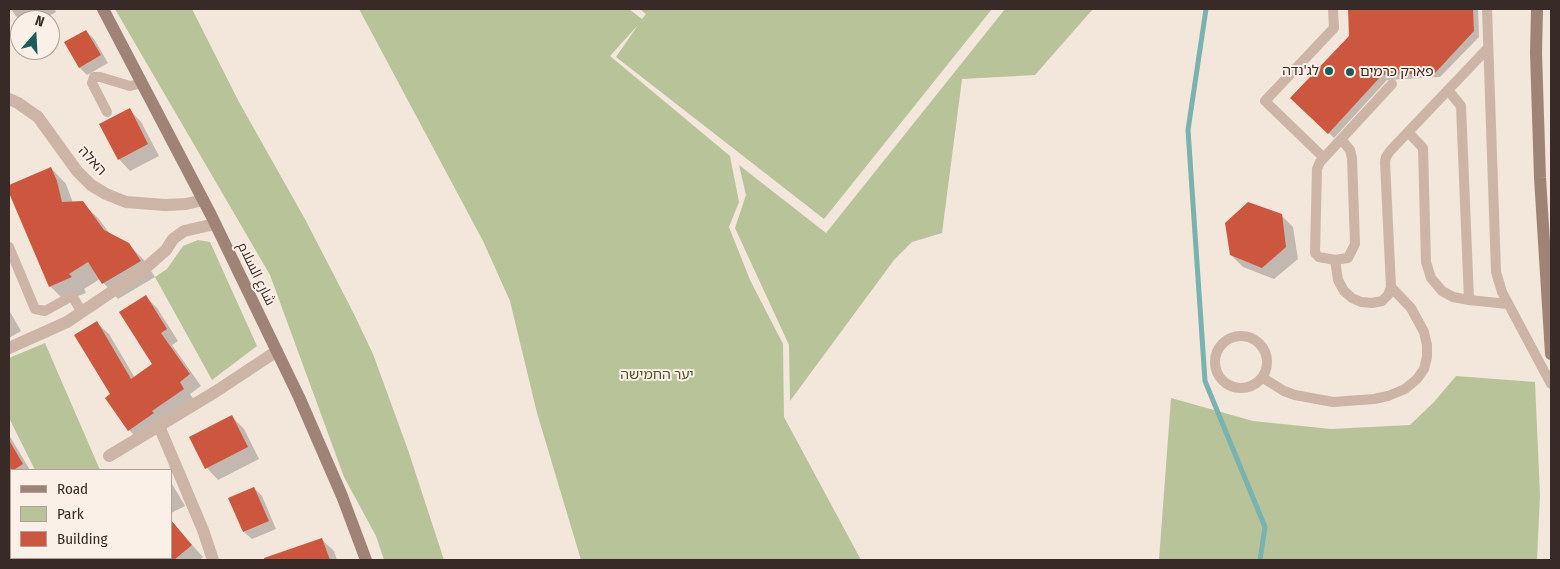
<!DOCTYPE html>
<html>
<head>
<meta charset="utf-8">
<style>
  body { margin:0 }
  #map { position:relative; width:1560px; height:569px; overflow:hidden; background:#f3e6db; font-family:"Fira Sans Condensed",sans-serif }
  canvas { display:block }
  .frame { position:absolute; inset:0; border:10px solid #382b27; pointer-events:none }
  .legend { position:absolute; left:10px; top:469px; width:162px; height:90px; box-sizing:border-box; background:#fbf0e7; border:1px solid #ada19a; margin:0; padding:6px 9px; list-style:none; font-size:15px; color:#382b27 }
  .legend li { display:flex; align-items:center; gap:10px; height:25px }
  .legend b { width:25px; border:1px solid #ada19a }
  .north { position:absolute; left:10px; top:10px; width:50px; height:50px; box-sizing:border-box; background:#fbf0e7; border:1px solid #ada19a; border-radius:50%; rotate:19deg; font-size:14px; font-weight:700; line-height:20px; text-align:center; color:#382b27 }
  .north::after { content:''; display:block; margin:auto; width:18px; height:22px; background:#1a5c5c; clip-path:polygon(50% 0,100% 100%,50% 72%,0 100%) }
</style>
</head>
<body>
<div id="map">
<canvas width="1560" height="569"></canvas>
<div class="frame"></div>
<ul class="legend">
<li><b style="height:6px;background:#a08377"></b>Road</li>
<li><b style="height:14px;background:#b8c39a"></b>Park</li>
<li><b style="height:14px;background:#cd573e"></b>Building</li>
</ul>
<div class="north">N</div>
</div>
<script>
const context = document.querySelector('canvas').getContext('2d');
context.lineJoin = 'round';
function paint(path, color) { context.fillStyle = color; context.fill(path, 'evenodd'); }
const shape = rows => new Path2D(rows.map(r => 'M' + r).join(''));
function trace(path, color, width, dash) { context.strokeStyle = color; context.lineWidth = width; context.lineCap = dash ? 'butt' : 'round'; context.setLineDash(dash || []); context.stroke(path); }
function label(font, color, halo, rows, align = 'center') {
  context.font = font + ' "Fira Sans Condensed",Cairo,"Noto Sans Hebrew",sans-serif'; context.lineWidth = 4; context.setLineDash([]); context.textBaseline = 'middle'; context.strokeStyle = halo; context.fillStyle = color; for (const [text, x, y, turn = 0] of rows) {
    context.save(); context.translate(x, y); context.rotate((+turn || 0) * Math.PI / 180); context.textAlign = isNaN(turn) ? turn : align; if (halo) context.strokeText(text, 0, 0); context.fillText(text, 0, 0); context.restore();
  }
}
const green = shape([
  [115,9,192,9,239,102,306,221,354,314,373,354,408,450,444,560,384,560,376,536,344,477,270,275],
  [359,9,629,9,642,19,646,14,640,9,992,9,824,219,616,57,638,25,610,56,730,156,739,202,729,227,750,280,783,344,784,417,861,560,581,560,537,413,510,301,483,241],
  [1005,9,1093,9,1035,75,962,79,942,233,912,242,894,260,790,401,789,345,735,228,746,195,739,165,826,233],
  [198,240,210,242,257,346,212,380,155,277,167,269,183,246],
  [45,343,100,470,35,470,9,418,9,358],
  [1456,376,1535,382,1540,495,1537,560,1159,560,1171,398,1253,421,1331,429,1410,425,1434,402],
  [11,486,11,558,139,558,140,560,9,560,9,488]
]);
const shadow = shape([
  [11,9,54,9,56,12,42,20,20,21],
  [1350,9,1478,9,1479,37,1440,77,1387,80,1334,138,1292,98,1351,36],
  [86,31,94,39,108,63,87,75,80,68],
  [130,110,141,122,159,156,130,171,119,159],
  [51,168,66,184,73,203,82,203,98,218,110,234,128,244,144,260,155,277,118,299,100,279,84,289,86,293,65,301,50,286,9,190,9,186],
  [1281,215,1293,227,1298,259,1274,279,1243,267,1231,255],
  [146,297,157,308,178,341,172,345,201,386,190,394,195,401,141,442,129,430,106,398,111,395,97,323,109,334,135,378,154,365],
  [9,310,21,331,9,338],
  [232,417,244,429,259,459,218,480,207,468],
  [9,435,30,470,11,470,11,487,9,488],
  [171,482,185,506,171,513],
  [254,488,262,496,276,529,252,539,244,532,230,498],
  [174,525,203,557,200,560,150,560,148,558,171,558],
  [322,540,334,551,337,560,287,560,284,552]
]);
const stream = shape([
  [1206,9,1188,130,1205,381,1265,527,1260,560]
]);
const building = shape([
  [1348,9,1473,9,1474,31,1435,73,1382,75,1328,134,1290,98,1349,36],
  [86,30,101,55,79,68,64,42],
  [130,108,148,144,118,160,99,124],
  [51,167,57,181,62,202,83,201,104,230,129,243,141,261,102,284,88,262,69,274,72,277,49,287,9,193,9,185],
  [1248,202,1282,214,1286,247,1262,268,1230,255,1225,223],
  [146,295,167,329,161,333,190,374,180,382,184,389,152,411,154,413,128,431,105,398,110,394,74,335,97,321,131,379,152,364,119,312],
  [232,415,248,447,205,469,189,437],
  [9,440,23,464,9,473],
  [254,487,269,521,243,532,228,498],
  [171,520,192,545,174,560,171,560],
  [322,538,330,560,264,560,264,558]
]);
const lane = shape([
  [1487,9,1496,272,1502,292,1551,384],
  [1448,90,1461,106,1469,300],
  [107,112,92,83,94,77,100,77,130,86,142,83],
  [1408,132,1423,148,1426,262,1431,278,1442,291,1453,297,1469,300,1508,304],
  [1341,139,1350,150,1352,158,1355,244,1348,258,1335,260,1319,257,1315,253,1317,169,1320,162,1392,84],
  [1324,158,1265,101,1334,28,1333,9],
  [9,247,35,309,45,311,72,296,82,312],
  [1335,260,1338,280,1344,291,1352,298,1361,302,1372,303,1382,301,1388,295,1391,287,1385,162,1386,157,1390,151,1488,48],
  '1215 362a26 26 0 1 1 52 0a26 26 0 1 1-52 0Z',
  [1263,378,1284,391,1295,395,1333,402,1374,399,1388,396,1405,389,1417,379,1424,369,1427,357,1427,345,1424,332,1411,308,1391,287]
]);
const street = shape([
  [9,99,18,103,38,117,77,171,91,185,106,194,126,202,165,205,186,204,203,200],
  [9,348,67,322,141,272,166,250,173,239,184,231,215,224],
  [159,426,203,530,213,560],
  [109,456,215,392,277,351]
]);
const secondary = shape([
  [103,9,211,215,299,397,342,496,366,560],
  [1537,9,1536,53,1540,178,1551,354]
]);
const markers = [
  [1329,71,5,"#1a5c5c"],
  [1350,72,5,"#1a5c5c"]
];
const poiNames = [
  ["לג'נדה",1319,71],
  ["פארק כרמים",1360,72,"left"]
];
const streetNames = [
  ["האלה",92,161,47],
  ["شارع السلام",256,274,64]
];
const parkNames = [
  ["יער החמישה",657,375]
];
paint(green, '#b8c39a');
paint(shadow, '#0003');
trace(stream, '#78b2b1', 5);
paint(building, '#cd573e');
trace(lane, '#ccb5a6', 10);
trace(street, '#ccb5a6', 12);
trace(secondary, '#a08377', 12);
for (const [x, y, r, color] of markers) { const dot = new Path2D(); dot.arc(x, y, r, 0, 2 * Math.PI); context.fillStyle = color; context.fill(dot); trace(dot, '#fbf0e7', 2); }
label('14px', '#382b27', '#fbf0e7', poiNames, 'right');
label('14px', '#382b27', '#fbf0e7', streetNames);
label('14px', '#4a5729', '#fbf0e7', parkNames);
</script>
</body>
</html>
